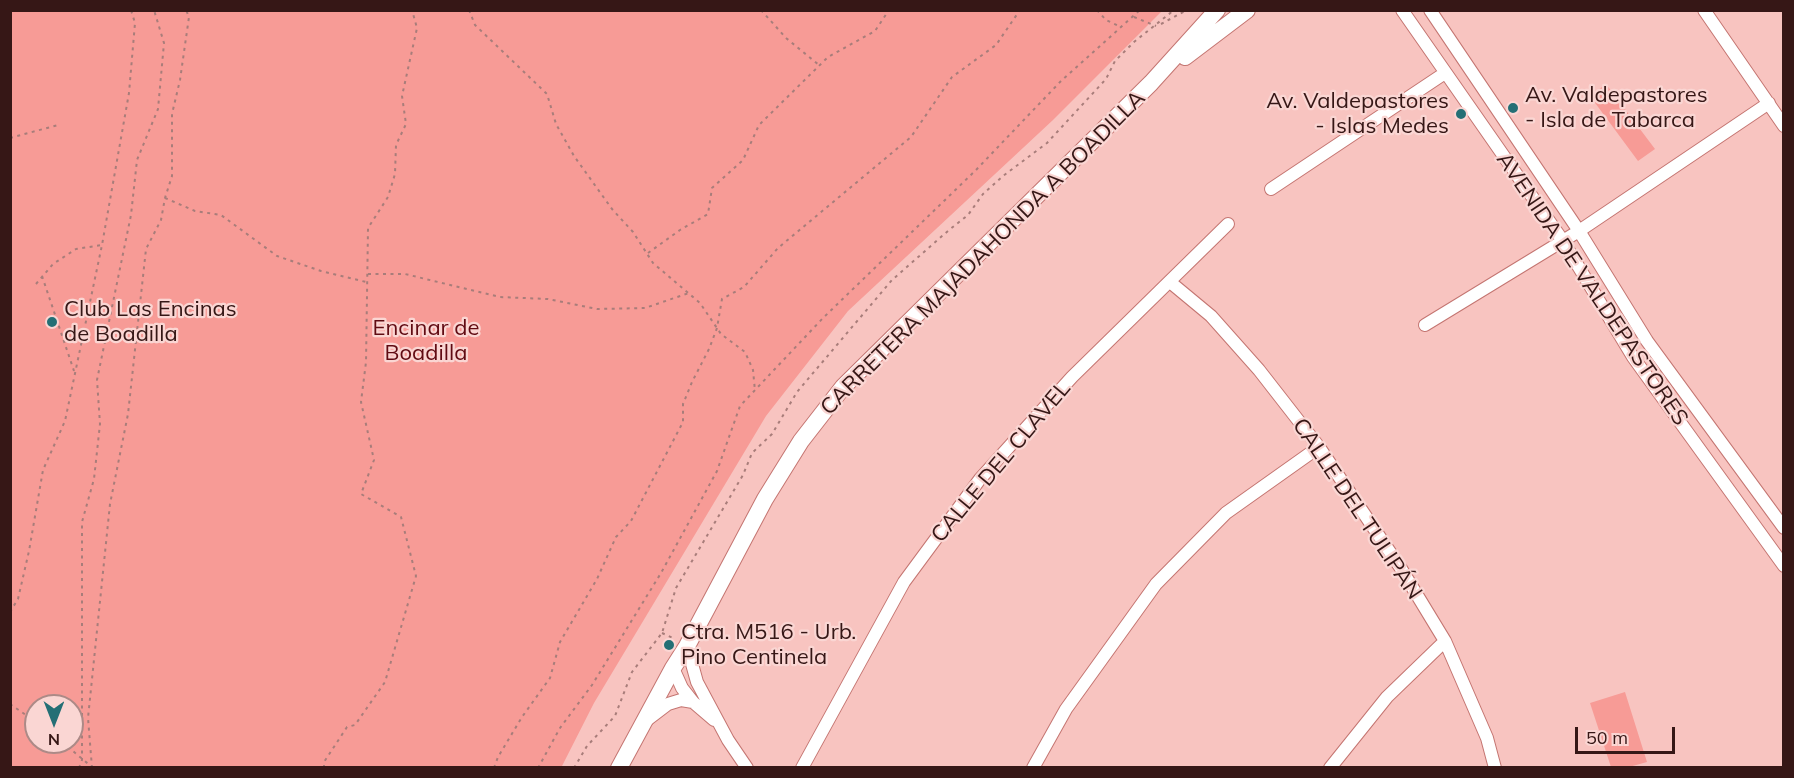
<!DOCTYPE html>
<html>
<head>
<meta charset="utf-8">
<style>
  body { margin:0 }
  #map { position:relative; width:1794px; height:778px; overflow:hidden; background:#f8c4c0; font-family:Mulish,sans-serif }
  canvas { display:block }
  .frame { position:absolute; inset:0; border:12px solid #361716; pointer-events:none }
  .north { position:absolute; left:24px; top:694px; width:60px; height:60px; box-sizing:border-box; background:#fad6d3; border:2px solid #ac8a87; border-radius:50%; rotate:180deg; font-size:16px; font-weight:700; line-height:24px; text-align:center; color:#361716 }
  .north::after { content:''; display:block; margin:auto; width:21px; height:27px; background:#246f75; clip-path:polygon(50% 0,100% 100%,50% 72%,0 100%) }
  .scale { position:absolute; left:1575px; top:727px; width:100px; height:27px; box-sizing:border-box; border:3px solid #361716; border-top:0; padding-left:8px; font-size:18px; line-height:21px; white-space:nowrap; color:#361716; -webkit-text-stroke:4px #fad6d3; paint-order:stroke }
</style>
</head>
<body>
<div id="map">
<canvas width="1794" height="778"></canvas>
<div class="frame"></div>
<div class="north">N</div>
<div class="scale">50 m</div>
</div>
<script>
const context = document.querySelector('canvas').getContext('2d');
context.lineJoin = 'round';
function paint(path, color) { context.fillStyle = color; context.fill(path, 'evenodd'); }
const shape = rows => new Path2D(rows.map(r => 'M' + r).join(''));
function trace(path, color, width, dash) { context.strokeStyle = color; context.lineWidth = width; context.lineCap = dash ? 'butt' : 'round'; context.setLineDash(dash || []); context.stroke(path); }
function label(font, color, halo, rows, align = 'center') {
  context.font = font + ' Mulish,sans-serif'; context.lineWidth = 4.5; context.setLineDash([]); context.textBaseline = 'middle'; context.strokeStyle = halo; context.fillStyle = color; for (const [text, x, y, turn = 0] of rows) {
    context.save(); context.translate(x, y); context.rotate((+turn || 0) * Math.PI / 180); context.textAlign = isNaN(turn) ? turn : align; if (halo) context.strokeText(text, 0, 0); context.fillText(text, 0, 0); context.restore();
  }
}
const green = shape([
  [10,11,11,10,1162,11,1053,120,848,311,766,416,594,703,561,768,11,767],
  [36,706,72,706,72,742,36,742],
  [1606,84,1655,149,1638,161,1590,96],
  [1625,692,1647,762,1629,767,1611,767,1590,703]
]);
const path = shape([
  [469,10,475,25,547,94,556,124,574,156,612,209,633,232,653,263,700,303,721,334,745,352,753,370,755,391],
  [761,10,786,38,819,65],
  [1097,10,1106,20,1121,27],
  [1134,17,1156,26],
  [1161,24,1185,11],
  [10,138,58,125],
  [165,198,195,211,221,215,277,256,321,271,366,282],
  [648,253,680,230,708,214,712,188,743,160,759,125,828,57,875,31,889,10],
  [368,274,405,274,500,297,548,299,597,309,645,308,689,293],
  [42,276,74,371],
  [36,284,53,264,76,249,102,245],
  [10,612,18,599,29,551,43,470,65,421,102,245,129,93,135,23,131,10],
  [662,633,673,638],
  [10,704,36,722],
  [62,742,92,767],
  [79,768,82,760,82,522,94,479,100,424,97,380,131,215,137,160,158,109,164,43,154,10],
  [92,768,88,718,110,504,128,414,146,249,161,220,165,198,172,176,172,114,180,80,189,17,186,10],
  [324,768,324,762,347,727,355,725,385,682,416,576,401,517,361,494,374,460,361,402,366,362,368,228,388,197,395,174,396,145,406,124,402,96,417,28,412,10],
  [494,768,498,757,522,717,550,678,560,642,597,579,616,537,631,521,683,422,683,404,692,382,709,349,717,328,722,299,744,287,778,248,911,137,952,77,996,45,1020,10],
  [538,768,560,728,592,685,661,573,717,471,740,406,823,318,976,170,1061,81,1140,10],
  [574,768,587,746,615,716,632,672,662,633,676,588,743,475,752,453,772,434,797,392,892,280,949,230,968,215,983,194,1003,176,1047,143,1106,79,1115,61,1134,42,1174,10]
]);
const street = shape([
  [1402,10,1563,241,1633,357,1784,566],
  [1430,10,1579,231,1647,341,1784,528],
  [1704,10,1784,126],
  [1271,189,1445,73],
  [1170,282,1211,316,1259,370,1319,447,1400,567,1445,641,1487,738,1495,768],
  [1425,325,1579,231,1769,103],
  [687,646,697,682,728,740,747,768],
  [673,668,682,688,693,702,714,720],
  [647,720,668,704,681,700,693,702],
  [802,768,904,582,980,479,1072,377,1228,224],
  [1033,768,1066,709,1156,584,1226,513,1319,447],
  [1330,768,1387,697,1445,641]
]);
const secondary = shape([
  [1185,57,1247,10],
  [619,768,673,668,687,646,765,499,801,441,843,387,1151,83,1217,10]
]);
const markers = [
  [1513,108,6,"#246f75"],
  [1461,114,6,"#246f75"],
  [52,322,6,"#246f75"],
  [669,645,6,"#246f75"]
];
const poiNames = [
  ["Av. Valdepastores",1525,95],
  ["- Isla de Tabarca",1525,120],
  ["Av. Valdepastores",1449,101,"right"],
  ["- Islas Medes",1449,126,"right"],
  ["Club Las Encinas",64,309],
  ["de Boadilla",64,334],
  ["Ctra. M516 - Urb.",681,632],
  ["Pino Centinela",681,657]
];
const streetNames = [
  ["CARRETERA MAJADAHONDA A BOADILLA",983,253,-45],
  ["AVENIDA DE VALDEPASTORES",1592,289,56],
  ["CALLE DEL CLAVEL",1001,462,-50],
  ["CALLE DEL TULIPÁN",1357,509,56]
];
const parkNames = [
  ["Encinar de",426,328],
  ["Boadilla",426,353]
];
paint(green, '#f79b96');
trace(street, '#c47571', 14);
trace(secondary, '#c47571', 18);
trace(path, '#a87d7a', 2, [3, 4.5]);
trace(street, '#fff', 12);
trace(secondary, '#fff', 16);
for (const [x, y, r, color] of markers) { const dot = new Path2D(); dot.arc(x, y, r, 0, 2 * Math.PI); context.fillStyle = color; context.fill(dot); trace(dot, '#fad6d3', 2); }
label('22px', '#361716', '#fad6d3', poiNames, 'left');
label('22px', '#361716', '#fad6d3', streetNames);
label('22px', '#610b13', '#fad6d3', parkNames);
</script>
</body>
</html>
